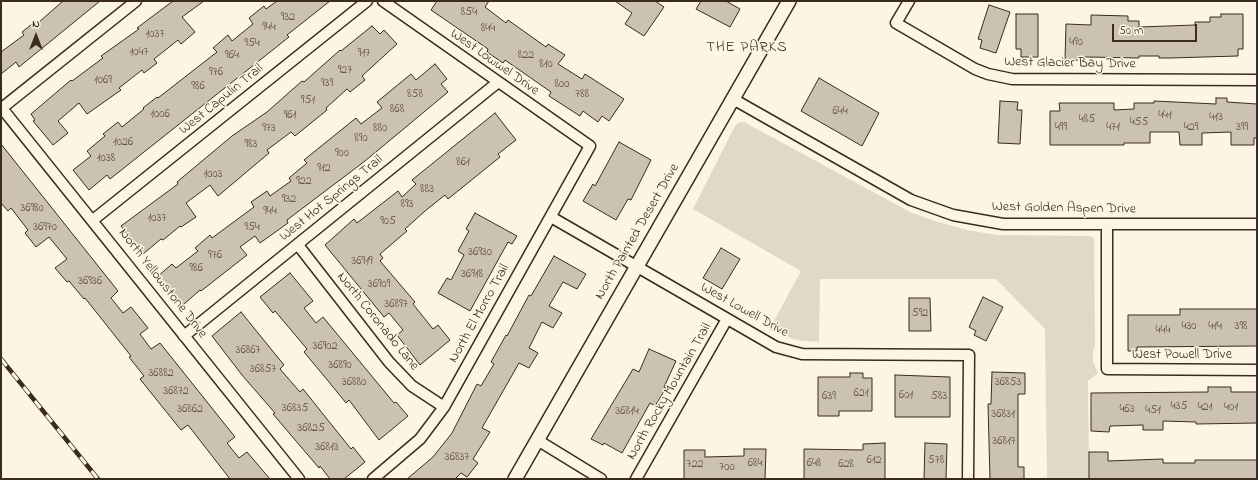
<!DOCTYPE html>
<html>
<head>
<meta charset="utf-8">
<style>
  body { margin:0 }
  #map { position:relative; width:1258px; height:480px; overflow:hidden; background:#fcf5e5; font-family:"Indie Flower",sans-serif }
  canvas { display:block }
  .frame { position:absolute; inset:0; border:2px solid #3b2a1e; pointer-events:none }
  .north { position:absolute; left:16px; top:16px; width:40px; height:40px; -webkit-text-stroke:3px #fcf5e5; paint-order:stroke; rotate:0deg; font-size:11px; font-weight:700; line-height:16px; text-align:center; color:#3b2a1e }
  .north::after { content:''; display:block; margin:auto; width:14px; height:18px; background:#3b2a1e; clip-path:polygon(50% 0,100% 100%,50% 72%,0 100%) }
  .scale { position:absolute; left:1112px; top:24px; width:85px; height:18px; box-sizing:border-box; border:2px solid #3b2a1e; border-top:0; padding-left:5px; font-size:12px; line-height:14px; white-space:nowrap; color:#3b2a1e; -webkit-text-stroke:3px #fcf5e5; paint-order:stroke }
</style>
</head>
<body>
<div id="map">
<canvas width="1258" height="480"></canvas>
<div class="frame"></div>
<div class="north">N</div>
<div class="scale">50 m</div>
</div>
<script>
const context = document.querySelector('canvas').getContext('2d');
context.lineJoin = 'round';
function paint(path, color) { context.fillStyle = color; context.fill(path, 'evenodd'); }
const shape = rows => new Path2D(rows.map(r => 'M' + r).join(''));
function trace(path, color, width, dash) { context.strokeStyle = color; context.lineWidth = width; context.lineCap = dash ? 'butt' : 'round'; context.setLineDash(dash || []); context.stroke(path); }
function label(font, color, halo, rows, align = 'center') {
  context.font = font + ' "Indie Flower",sans-serif'; context.lineWidth = 3; context.setLineDash([]); context.textBaseline = 'middle'; context.strokeStyle = halo; context.fillStyle = color; for (const [text, x, y, turn = 0] of rows) {
    context.save(); context.translate(x, y); context.rotate((+turn || 0) * Math.PI / 180); context.textAlign = isNaN(turn) ? turn : align; if (halo) context.strokeText(text, 0, 0); context.fillText(text, 0, 0); context.restore();
  }
}
const green = shape([
  [744,122,910,212,935,221,967,230,997,235,1089,236,1094,238,1095,346,1093,351,1093,362,1098,373,1088,381,1089,479,1047,479,1045,329,996,279,820,279,819,342,796,340,769,330,801,271,693,209,735,126,738,123]
]);
const building = shape([
  [63,1,100,1,19,67,16,62,1,74,1,52,24,35,22,32,36,21,38,23,63,1],
  [173,1,204,1,182,17,195,32,181,44,178,40,154,59,157,63,144,73,142,70,119,88,121,90,87,114,79,103,58,121,68,133,53,145,33,121,35,120,31,114,71,80,72,81,103,58,101,56,139,29,137,28,173,1],
  [277,1,330,1,287,35,289,37,110,179,107,175,89,190,73,170,91,156,87,151,105,136,103,134,118,122,122,127,144,109,143,108,157,97,158,98,217,52,213,48,228,35,232,41,253,24,249,18,264,6,266,9,277,1],
  [437,1,489,1,485,7,506,23,508,20,546,47,548,44,565,55,558,64,582,79,585,74,624,99,609,121,602,116,598,122,583,111,580,116,549,96,551,92,505,60,503,63,487,52,488,49,431,10,437,1],
  [615,1,655,1,664,7,644,36,625,24,632,13,615,1],
  [701,1,726,1,740,9,730,27,696,9,701,1],
  [989,5,1010,12,996,53,980,48,982,40,978,39,989,5],
  [1016,14,1038,14,1038,57,1021,57,1021,49,1016,49,1016,14],
  [1221,14,1243,14,1243,49,1238,49,1238,56,1170,58,1159,58,1159,56,1139,56,1139,58,1087,57,1078,57,1078,60,1065,60,1066,24,1091,25,1091,15,1128,16,1128,21,1139,21,1139,27,1195,25,1195,22,1210,22,1210,17,1221,17,1221,14],
  [372,26,380,34,384,30,397,44,362,76,365,80,350,92,347,89,326,108,327,110,295,136,291,132,267,150,269,153,218,196,210,185,186,203,196,217,181,227,180,226,163,240,161,239,143,254,121,226,178,184,177,182,232,136,267,112,302,81,304,82,340,50,341,51,372,26],
  [435,64,447,79,441,84,448,92,365,161,287,220,288,223,260,243,255,236,240,247,247,255,201,291,200,290,183,305,157,277,172,264,176,268,198,251,195,248,210,235,212,238,254,207,251,202,267,191,270,196,291,181,289,178,307,163,304,160,356,118,361,124,382,108,377,102,411,74,416,80,435,64],
  [819,78,879,113,862,146,801,111,819,78],
  [1216,98,1227,98,1227,102,1257,104,1257,138,1254,138,1254,145,1231,145,1231,132,1202,133,1202,145,1180,145,1179,132,1150,132,1150,143,1124,143,1124,145,1050,145,1050,111,1060,111,1059,103,1114,103,1114,110,1134,109,1134,103,1154,103,1154,101,1216,104,1216,98],
  [1000,101,1018,102,1017,110,1022,110,1020,144,998,143,1000,101],
  [495,113,516,140,498,154,500,157,448,199,445,195,425,211,405,229,407,231,380,254,383,258,380,261,415,302,413,304,433,329,438,325,450,340,420,365,397,335,403,330,389,313,384,317,325,245,354,219,357,223,398,191,402,197,416,184,412,180,495,113],
  [619,142,651,160,631,200,628,199,616,220,583,201,593,184,595,186,619,142],
  [1,144,118,291,111,298,123,313,131,307,148,328,140,334,151,349,160,343,235,437,227,443,239,458,247,452,270,479,230,479,188,425,181,430,152,394,140,379,144,376,129,357,131,356,85,298,84,299,69,281,67,282,55,268,67,259,49,237,36,247,25,233,28,230,11,208,8,211,1,203,1,144],
  [475,213,517,236,512,244,508,242,470,311,438,293,447,278,451,280,464,255,458,251,469,231,466,229,475,213],
  [721,248,740,259,722,289,703,278,721,248],
  [554,256,586,274,577,289,563,282,549,306,562,313,553,328,542,322,529,348,538,353,529,368,519,363,482,428,490,432,473,459,478,463,467,477,461,473,455,479,407,479,433,457,452,433,477,384,481,386,494,364,491,362,506,335,507,336,529,295,531,296,554,256],
  [290,273,313,301,304,308,316,323,323,317,394,403,396,402,408,416,379,440,349,400,346,403,329,382,304,352,307,349,275,311,273,313,260,297,290,273],
  [983,297,1003,307,986,341,974,335,976,331,969,327,983,297],
  [909,298,930,298,931,331,909,331,909,298],
  [1180,309,1257,309,1257,346,1137,347,1137,351,1128,351,1128,315,1180,315,1180,309],
  [241,312,284,365,280,369,300,392,303,389,351,449,353,447,365,462,344,479,330,479,320,466,319,468,273,414,275,413,242,375,212,336,241,312],
  [649,349,676,361,664,387,666,388,655,406,650,403,622,453,604,443,603,445,591,439,633,369,639,372,649,349],
  [992,372,1025,373,1025,394,1018,394,1018,467,1024,467,1024,479,990,479,988,404,991,404,992,372],
  [850,373,863,373,863,378,872,378,872,411,839,411,839,416,818,416,818,377,850,377,850,373],
  [895,375,950,377,950,417,895,417,895,375],
  [1208,387,1231,387,1231,392,1257,392,1257,423,1196,424,1196,422,1163,421,1163,430,1143,430,1143,425,1110,426,1109,432,1091,431,1091,393,1208,392,1208,387],
  [885,443,885,479,804,479,804,449,863,450,863,444,885,443],
  [925,443,947,444,946,479,924,479,925,443],
  [744,449,766,449,765,479,684,479,684,450,705,450,705,457,744,456,744,449],
  [1089,452,1108,452,1108,461,1163,459,1163,463,1195,463,1195,460,1257,460,1257,479,1089,479,1089,452]
]);
const minor = shape([
  [909,1,896,23,975,69,988,74,1012,79,1257,80],
  [733,99,911,200,953,215,1003,224,1257,224],
  [1,107,299,479],
  [2,108,136,1],
  [551,217,776,347,802,354,969,355,968,479],
  [93,220,367,1],
  [1107,225,1107,369,1257,370],
  [298,245,389,362,412,386,444,407],
  [184,336,497,83],
  [539,441,601,479],
  [373,479,420,439,444,407,590,146,383,1],
  [636,479,727,319]
]);
const tertiary = shape([
  [515,479,789,1]
]);
const rail = shape([
  [1,359,98,479]
]);
const numberNames = [
  ["854",469,13],
  ["932",288,18],
  ["944",269,28],
  ["844",488,29],
  ["1037",155,35],
  ["490",1076,43],
  ["954",252,44],
  ["1047",139,53],
  ["917",364,54],
  ["964",232,56],
  ["822",526,56],
  ["810",546,65],
  ["927",345,71],
  ["976",216,73],
  ["1069",103,81],
  ["939",327,84],
  ["800",562,85],
  ["986",198,87],
  ["858",415,95],
  ["788",582,95],
  ["951",308,101],
  ["868",397,110],
  ["644",840,112],
  ["1006",160,115],
  ["961",290,116],
  ["441",1165,116],
  ["413",1216,118],
  ["485",1087,120],
  ["455",1139,123],
  ["499",1061,128],
  ["471",1113,128],
  ["429",1191,128],
  ["399",1242,128],
  ["973",269,129],
  ["880",380,129],
  ["890",361,139],
  ["1026",123,143],
  ["983",251,145],
  ["900",342,154],
  ["1038",106,159],
  ["861",463,163],
  ["912",324,169],
  ["1003",213,175],
  ["922",304,182],
  ["883",427,190],
  ["932",289,200],
  ["893",407,205],
  ["36980",32,209],
  ["944",270,212],
  ["1037",157,219],
  ["905",388,222],
  ["36970",45,228],
  ["954",252,228],
  ["36930",480,253],
  ["976",215,256],
  ["36919",362,262],
  ["986",196,269],
  ["36918",472,275],
  ["36936",90,282],
  ["36909",379,285],
  ["36897",396,305],
  ["592",920,314],
  ["430",1189,327],
  ["414",1215,327],
  ["398",1241,327],
  ["444",1163,331],
  ["36902",325,347],
  ["36867",248,351],
  ["36890",340,366],
  ["36857",263,370],
  ["36882",161,374],
  ["36880",354,383],
  ["36853",1008,383],
  ["36872",176,392],
  ["621",861,394],
  ["601",906,396],
  ["639",829,397],
  ["583",939,397],
  ["435",1179,407],
  ["421",1205,408],
  ["401",1231,408],
  ["36835",295,409],
  ["36862",190,410],
  ["463",1127,410],
  ["451",1153,411],
  ["36814",627,412],
  ["36831",1003,415],
  ["36825",311,429],
  ["36817",1004,442],
  ["36813",327,448],
  ["36837",457,458],
  ["612",874,461],
  ["578",936,461],
  ["684",755,464],
  ["648",814,464],
  ["722",695,465],
  ["628",846,465],
  ["700",727,468]
];
const streetNames = [
  ["West Lowwel Drive",494,63,35],
  ["West Glacier Bay Drive",1070,64,1],
  ["West Capulin Trail",222,100,-39],
  ["West Hot Springs Trail",332,199,-39],
  ["West Golden Aspen Drive",1064,209,1],
  ["North Painted Desert Drive",638,232,-60],
  ["North Yellowstone Drive",162,284,52],
  ["West Lowell Drive",744,311,29],
  ["North El Morro Trail",480,314,-61],
  ["North Coronado Lane",377,322,51],
  ["West Powell Drive",1182,356],
  ["North Rocky Mountain Trail",670,392,-60]
];
const neighbourhoodNames = [
  ["THE PARKS",747,49]
];
paint(green, '#e0d8c8');
paint(building, '#ccc2b3');
trace(building, '#3b2a1e', 1);
trace(minor, '#3b2a1e', 13);
trace(tertiary, '#3b2a1e', 16);
trace(minor, '#fcf5e5', 10);
trace(tertiary, '#fcf5e5', 13);
trace(rail, '#3b2a1e', 4.5);
trace(rail, '#fcf5e5', 3, [9]);
label('12px', '#5f5043', null, numberNames);
label('14px', '#3b2a1e', '#fcf5e5', streetNames);
context.letterSpacing = '1px';
label('15px', '#3b2a1e', '#fcf5e5', neighbourhoodNames);
context.letterSpacing = '0px';
</script>
</body>
</html>
